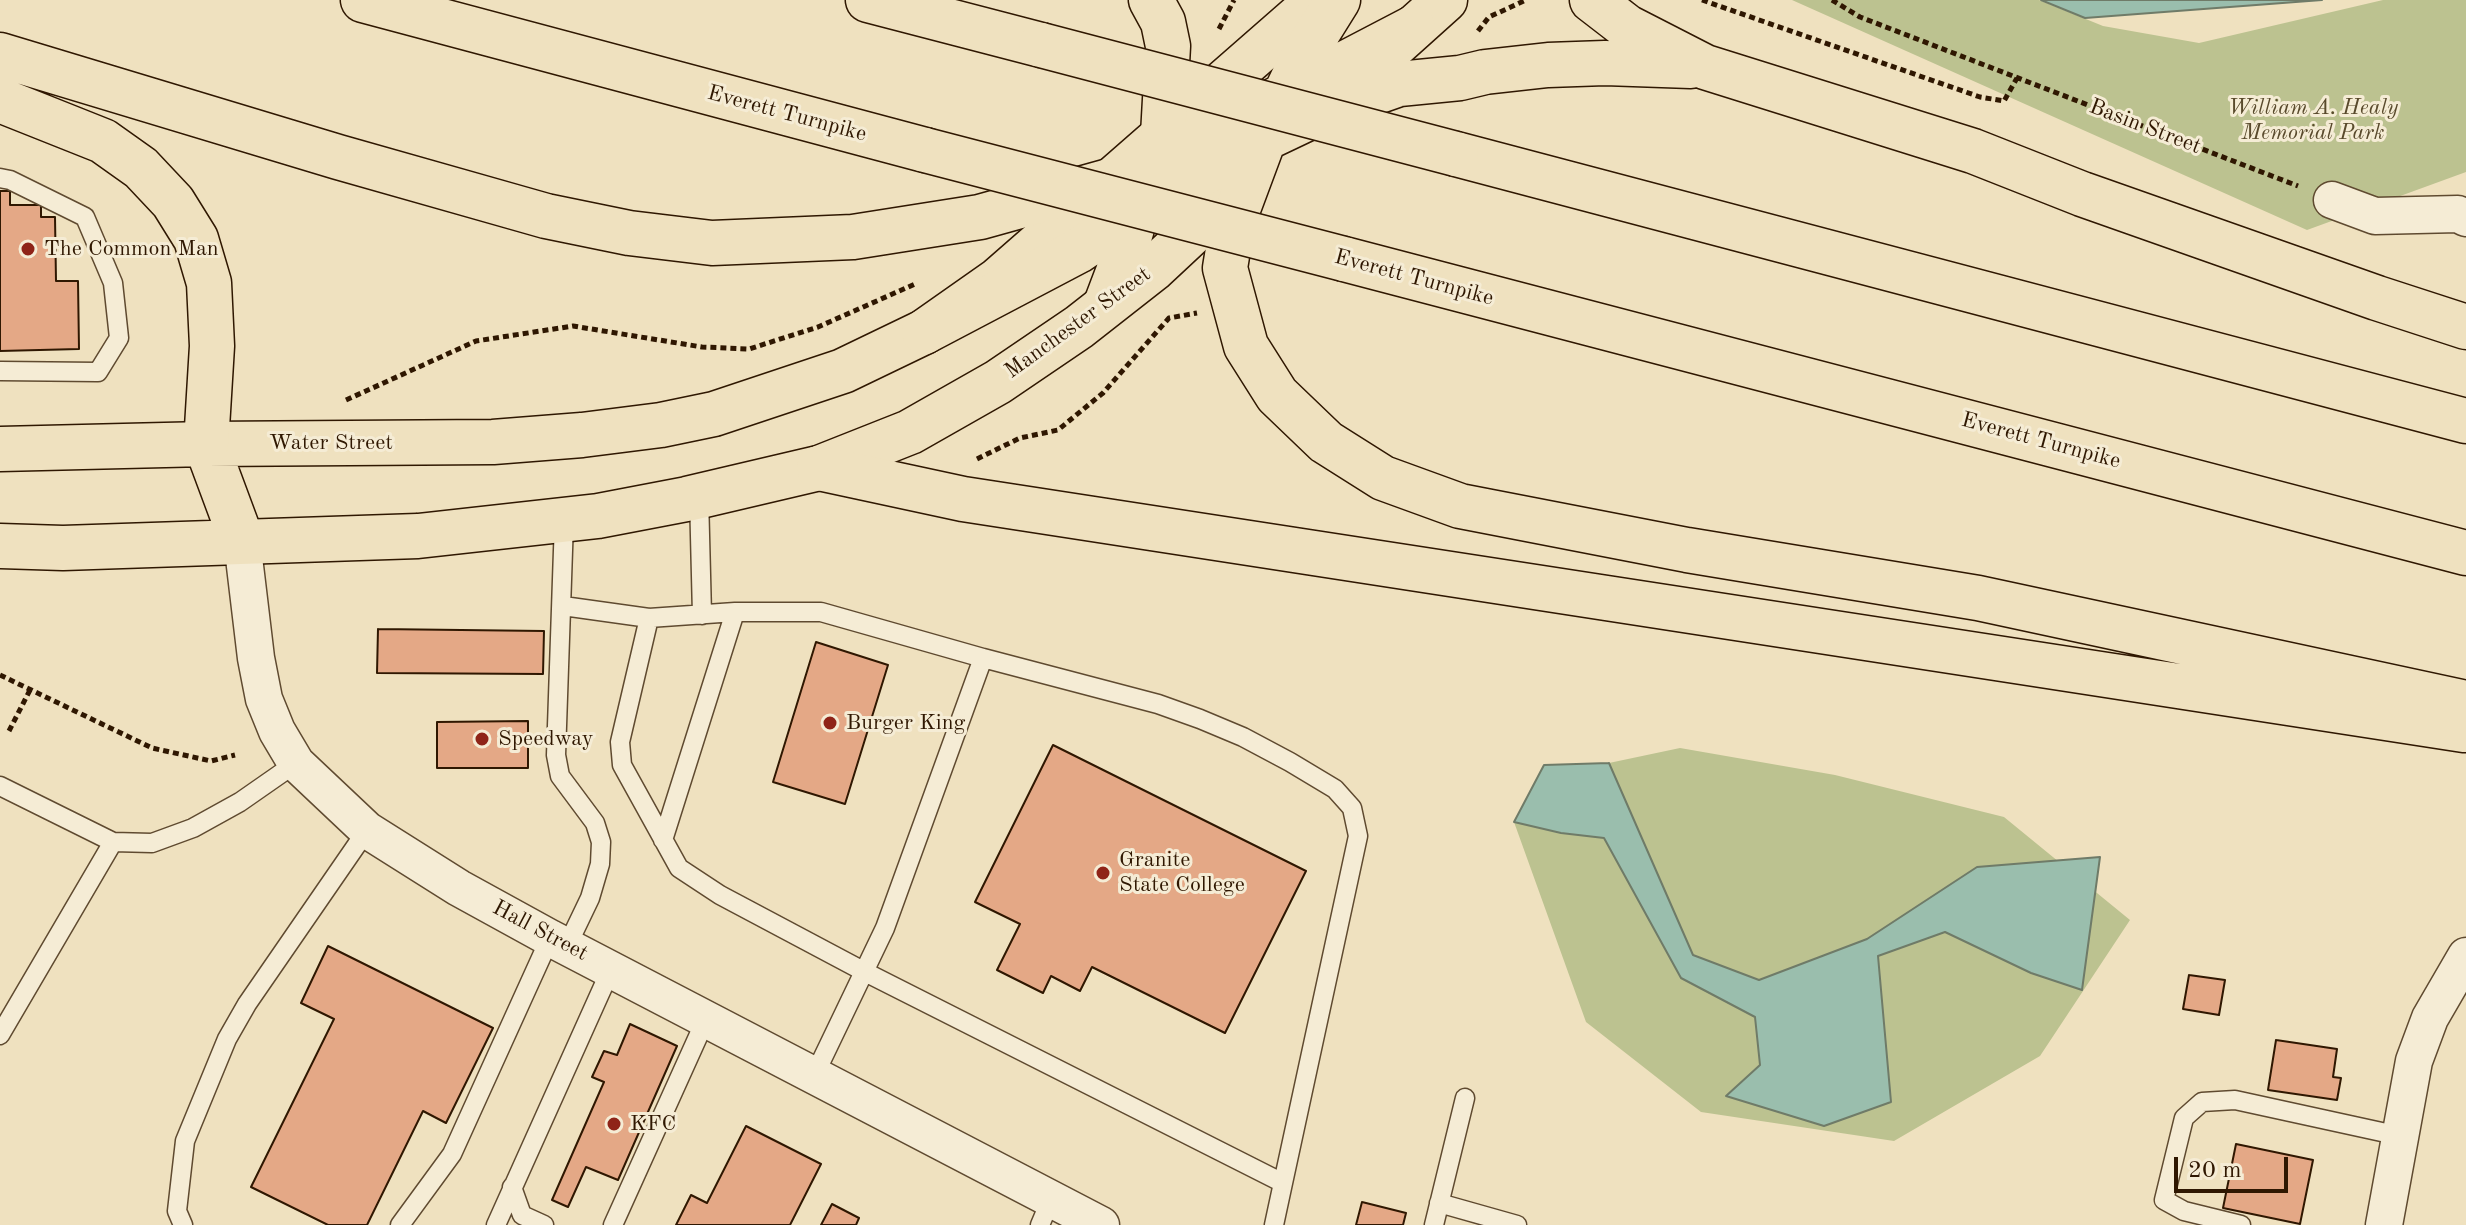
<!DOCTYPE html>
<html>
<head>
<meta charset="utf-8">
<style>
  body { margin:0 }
  #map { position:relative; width:2466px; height:1225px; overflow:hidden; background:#efe1bf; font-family:"Old Standard TT",serif }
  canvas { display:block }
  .scale { position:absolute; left:2174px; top:1157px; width:114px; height:36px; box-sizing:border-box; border:4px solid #2f1701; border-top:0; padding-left:10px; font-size:24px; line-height:28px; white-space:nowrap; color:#2f1701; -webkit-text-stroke:6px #f5ecd5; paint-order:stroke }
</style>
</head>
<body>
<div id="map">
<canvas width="2466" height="1225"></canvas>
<div class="scale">20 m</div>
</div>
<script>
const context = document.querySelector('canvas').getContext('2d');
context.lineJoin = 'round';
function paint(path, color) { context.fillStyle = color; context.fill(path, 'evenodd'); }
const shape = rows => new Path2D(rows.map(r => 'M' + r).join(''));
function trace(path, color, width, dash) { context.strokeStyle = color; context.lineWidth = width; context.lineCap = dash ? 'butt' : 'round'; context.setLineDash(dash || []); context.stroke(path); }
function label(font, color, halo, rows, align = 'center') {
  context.font = font + ' "Old Standard TT",serif'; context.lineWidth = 6; context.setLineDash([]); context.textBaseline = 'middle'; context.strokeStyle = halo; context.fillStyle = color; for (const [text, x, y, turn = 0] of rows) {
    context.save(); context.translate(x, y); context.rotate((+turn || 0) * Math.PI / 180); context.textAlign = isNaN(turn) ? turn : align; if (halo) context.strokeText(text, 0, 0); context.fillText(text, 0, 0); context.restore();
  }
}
const green = shape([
  [1792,0,2039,0,2103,26,2199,43,2383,0,2466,0,2466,172,2307,230],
  [1680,748,1835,775,2004,817,2130,920,2040,1056,1894,1141,1701,1112,1586,1022,1514,822,1544,765,1609,763]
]);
const water = shape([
  [2041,0,2322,0,2085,18,2041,0],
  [1609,763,1693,955,1759,980,1867,939,1977,867,2100,857,2082,990,2031,973,1945,932,1878,956,1891,1102,1824,1126,1726,1096,1760,1065,1755,1017,1681,978,1604,838,1561,833,1514,822,1544,765,1609,763]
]);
const building = shape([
  [0,191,10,191,10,205,41,205,41,217,55,217,56,281,78,281,79,349,0,351,0,191],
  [378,629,544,631,543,674,377,673,378,629],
  [816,642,888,665,845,804,773,782,816,642],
  [528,721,528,768,437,768,437,722,528,721],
  [1053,745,1306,871,1225,1033,1092,967,1080,991,1051,976,1043,993,997,970,1020,924,975,902,1053,745],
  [328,946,493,1028,446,1123,423,1111,367,1225,328,1225,251,1187,334,1019,301,1003,328,946],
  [2189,975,2225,980,2219,1015,2183,1009,2189,975],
  [630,1024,677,1046,618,1180,586,1167,568,1207,552,1200,604,1082,592,1077,604,1051,617,1055,630,1024],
  [2276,1040,2337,1049,2333,1077,2341,1078,2337,1100,2268,1090,2276,1040],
  [746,1126,821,1164,790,1225,676,1225,691,1195,707,1203,746,1126],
  [2236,1144,2313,1160,2300,1224,2223,1208,2236,1144],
  [1362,1202,1406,1213,1403,1225,1356,1225,1362,1202],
  [832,1204,859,1218,856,1225,821,1225,832,1204]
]);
const path = shape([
  [1702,0,1980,97,2004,101,2017,78],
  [1832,0,1860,17,2298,186],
  [1219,29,1234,0],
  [1478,31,1489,17,1526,0],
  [346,400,476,341,573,326,702,347,749,349,818,327,915,284],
  [977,459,1020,438,1058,430,1103,393,1169,318,1197,313],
  [0,675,152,748,211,761,235,755],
  [9,731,30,690]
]);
const lane = shape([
  [0,178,10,180,85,217,113,283,119,338,98,372,0,371],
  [699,496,702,615],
  [564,521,556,755,560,776,595,823,601,842,600,864,590,898,567,946],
  [563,606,649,618,735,612],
  [649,618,620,742,622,765,679,868,720,895,865,972,1283,1183,1274,1225],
  [983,658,1158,704,1200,719,1243,737,1290,762,1335,789,1352,808,1358,836,1283,1183],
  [0,786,113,842,152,843,193,828,240,802,296,763],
  [663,840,735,612,821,612,983,658,885,928,814,1076],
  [0,1035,113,842],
  [512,1187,522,1215,544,1225],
  [1439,1203,1517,1225],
  [183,1225,177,1211,185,1141,227,1039,247,1004,367,830],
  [400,1225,452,1154,550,938],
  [496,1225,611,969],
  [613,1225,706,1019],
  [1040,1225,1051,1199],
  [1434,1225,1465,1098],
  [2241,1225,2184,1211,2164,1200,2184,1118,2202,1102,2235,1100,2400,1136]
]);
const street = shape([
  [2332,200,2375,216,2458,214,2466,218],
  [242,541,256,658,264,699,277,731,296,763,367,830,459,888,550,938,1101,1225],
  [2384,1225,2414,1061,2430,1018,2466,956]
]);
const primary = shape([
  [1386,53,1445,0],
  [206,444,242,541],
  [0,449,206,444,493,442,582,435,661,425,714,414,843,371,924,332,998,280,1318,0],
  [0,546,63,548,418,536,598,516,687,499,819,468,910,432,998,382,1079,327,1153,269,1227,200]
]);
const highway = shape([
  [363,0,925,150],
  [868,0,1041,45],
  [1338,0,1305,53,1264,139,1232,225,1225,268,1246,346,1277,395,1326,442,1383,478,1460,506,1687,550,1978,598,2466,703],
  [1592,0,1627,27,1705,67,1973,151,2082,194,2377,298,2466,327],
  [0,55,338,157,546,216,629,233,712,243,853,237,980,217,1113,180,1160,160,1413,28],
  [0,100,103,141,141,168,173,202,196,239,209,283,212,346,206,444],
  [1456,154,2466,421],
  [1344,259,2466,553],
  [1106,304,1123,259,1137,211,1160,160,1163,135,1168,46,1163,22,1151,0],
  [924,332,1078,251,1129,216,1264,139,1325,110,1399,84,1460,78,1485,72,1548,65,1605,63,1691,66],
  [819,468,963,499,2464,730]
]);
const highwayBridge = shape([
  [1041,45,1456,154],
  [925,150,1344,259]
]);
const markers = [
  [28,249,8,"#8f2418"],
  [830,723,8,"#8f2418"],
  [482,739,8,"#8f2418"],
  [1103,873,8,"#8f2418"],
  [614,1124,8,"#8f2418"]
];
const parkNames = [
  ["William A. Healy",2313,108],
  ["Memorial Park",2313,133]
];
const streetNames = [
  ["Everett Turnpike",787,114,15],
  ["Basin Street",2145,127,21],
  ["Everett Turnpike",1414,278,15],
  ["Manchester Street",1078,323,-36],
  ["Everett Turnpike",2041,441,15],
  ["Water Street",331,443],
  ["Hall Street",540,931,28]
];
const poiNames = [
  ["The Common Man",44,249],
  ["Burger King",846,723],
  ["Speedway",498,739],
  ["Granite",1119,860],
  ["State College",1119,885],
  ["KFC",630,1124]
];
paint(green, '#bcc290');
paint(water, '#9abead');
trace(water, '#6f7b68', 2);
paint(building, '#e4a886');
trace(building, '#2f1701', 2);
trace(lane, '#5f4a30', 21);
trace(street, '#5f4a30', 39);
trace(primary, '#2f1701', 47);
trace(highway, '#2f1701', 47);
trace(path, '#2f1701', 5, [6, 4]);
trace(lane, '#f5ecd5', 18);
trace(street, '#f5ecd5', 36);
trace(primary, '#efe1bf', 44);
trace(highway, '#efe1bf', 44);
trace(highwayBridge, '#2f1701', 47, []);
trace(highwayBridge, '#efe1bf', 44);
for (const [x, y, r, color] of markers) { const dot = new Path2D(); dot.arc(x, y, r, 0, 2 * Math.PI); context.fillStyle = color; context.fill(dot); trace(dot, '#f5ecd5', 3); }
label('italic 22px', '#594a2c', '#f5ecd5', parkNames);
label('22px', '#2f1701', '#f5ecd5', streetNames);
label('22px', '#2f1701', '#f5ecd5', poiNames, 'left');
</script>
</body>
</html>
